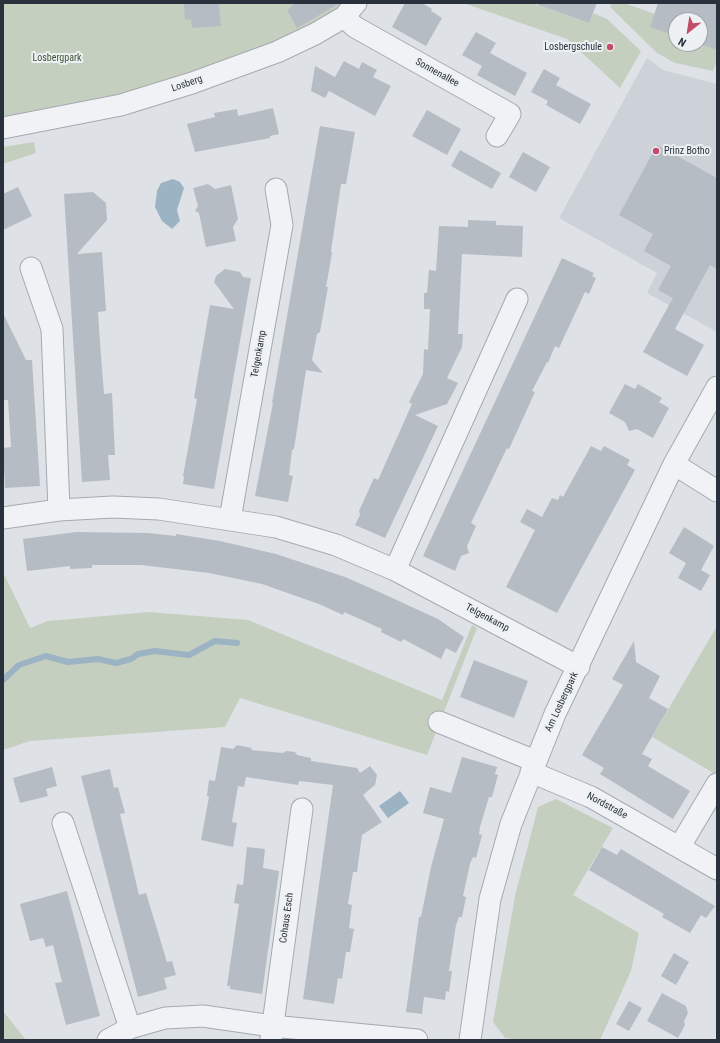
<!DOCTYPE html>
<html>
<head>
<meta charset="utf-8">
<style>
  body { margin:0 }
  #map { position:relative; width:720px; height:1043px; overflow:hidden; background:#dee2e6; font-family:"Roboto Condensed",sans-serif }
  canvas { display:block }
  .frame { position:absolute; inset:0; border:4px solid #29323c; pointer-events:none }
  .north { position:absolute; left:668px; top:12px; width:40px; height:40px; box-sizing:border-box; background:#edf1f4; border:1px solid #9fa5aa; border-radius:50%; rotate:210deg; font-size:11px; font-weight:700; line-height:16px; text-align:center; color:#29323c }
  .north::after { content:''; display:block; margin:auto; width:14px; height:18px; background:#c24d6a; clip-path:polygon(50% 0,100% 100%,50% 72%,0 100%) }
</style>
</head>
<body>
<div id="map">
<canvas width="720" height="1043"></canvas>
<div class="frame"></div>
<div class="north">N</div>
</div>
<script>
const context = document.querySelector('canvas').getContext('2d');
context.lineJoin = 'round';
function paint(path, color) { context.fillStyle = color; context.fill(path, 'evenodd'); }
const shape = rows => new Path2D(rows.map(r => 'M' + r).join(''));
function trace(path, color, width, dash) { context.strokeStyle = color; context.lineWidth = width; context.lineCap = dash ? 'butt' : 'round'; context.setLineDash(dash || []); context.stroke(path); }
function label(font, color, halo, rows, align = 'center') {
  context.font = font + ' "Roboto Condensed",sans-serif'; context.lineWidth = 4; context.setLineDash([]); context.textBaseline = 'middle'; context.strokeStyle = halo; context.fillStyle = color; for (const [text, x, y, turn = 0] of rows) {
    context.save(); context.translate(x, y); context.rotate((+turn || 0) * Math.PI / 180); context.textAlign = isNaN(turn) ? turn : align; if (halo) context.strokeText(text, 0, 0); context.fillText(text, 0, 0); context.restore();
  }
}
const built = shape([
  [647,58,663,70,717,84,717,332,647,293,657,273,559,218]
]);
const green = shape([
  [3,3,350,3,324,23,151,89,3,122],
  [463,3,532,3,589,23,593,13,607,19,641,51,620,88,567,39],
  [612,3,624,3,655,14,676,36,676,44,699,44,717,50,717,62,713,71,675,63,657,53,610,7],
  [34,142,36,153,3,164,3,147],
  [3,572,30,628,48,621,149,612,248,620,442,700,472,625,477,628,427,755,240,698,225,727,30,741,3,750],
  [717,626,717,775,652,737],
  [556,799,613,828,573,895,639,933,631,971,600,1040,521,1040,505,1038,493,1022,515,896,538,807],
  [3,1011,26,1040,3,1040]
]);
const water = shape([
  [173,179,180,182,184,188,177,210,180,221,172,229,162,221,155,207,157,191,161,183],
  [400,791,409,803,388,818,379,806]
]);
const stream = shape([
  [3,680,19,665,46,656,68,662,98,659,116,663,131,659,138,654,155,651,189,655,215,641,237,643]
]);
const building = shape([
  [184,3,219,3,221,26,192,28,191,19,185,20],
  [295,3,340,3,297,28,287,10],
  [405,3,422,3,432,9,431,11,442,18,426,46,392,27],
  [539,3,597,3,589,23,538,5],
  [658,3,717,3,717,50,699,44,700,20,676,20,676,36,650,27],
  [476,32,496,43,490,53,527,73,515,96,477,75,482,66,462,55],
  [344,61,359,69,362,62,377,70,373,77,391,86,375,116,329,91,325,98,311,91,315,66,335,77],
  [544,69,560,78,556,85,591,104,580,124,546,105,548,101,531,92],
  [273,108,279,134,270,136,270,138,195,152,187,124,215,117,214,113,237,109,238,116],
  [427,110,461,129,447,155,412,136],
  [320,126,355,132,346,184,341,184,331,251,332,253,326,287,328,287,320,332,317,334,312,360,323,373,306,370,294,449,292,450,289,475,293,476,288,502,255,496,273,403,272,403],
  [657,145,717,178,717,269,710,265,675,329,704,345,687,376,643,352,673,298,658,290,671,266,644,251,653,234,619,215],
  [460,150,501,173,492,189,451,166],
  [523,152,550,167,536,192,509,177],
  [208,184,215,189,231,185,238,219,233,227,236,241,206,247,199,213,195,211,198,206,193,188],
  [18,187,32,216,3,230,3,194],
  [93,192,106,203,107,220,77,254,102,252,106,311,98,312,100,343,104,394,112,393,115,455,108,455,110,480,82,482,64,194],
  [468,220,496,221,496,225,523,226,522,257,462,254,458,334,463,334,462,347,447,378,458,383,447,404,415,415,438,426,385,538,355,525,360,515,359,511,374,478,378,480,412,404,409,402,423,374,424,349,428,350,430,309,424,309,424,293,427,293,429,270,436,271,439,226,468,227],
  [562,258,594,273,592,276,596,278,589,294,585,292,559,348,555,346,548,363,547,362,532,391,535,392,509,449,507,448,471,523,476,526,467,546,469,553,461,556,455,571,423,556],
  [225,269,240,272,243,277,251,278,214,489,183,484,184,477,183,476,197,399,194,398,210,305,234,309,214,282,216,276],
  [3,313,26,360,32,360,40,486,5,488,3,448,11,447,8,400,3,400],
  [625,384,635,389,638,384,662,398,659,402,669,408,653,438,637,429,629,431,625,422,609,413],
  [591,446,601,451,604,446,630,460,627,465,635,470,557,613,506,587,535,530,520,522,527,509,542,517,552,498,558,500,560,495,563,497],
  [684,527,714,546,701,570,710,575,701,591,678,578,686,563,669,553],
  [76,532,148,533,176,536,176,534,220,541,276,554,345,577,377,591,438,619,464,637,456,653,446,648,441,659,403,639,401,642,381,632,382,629,344,612,343,615,319,604,262,584,209,573,141,565,92,565,92,568,70,569,70,566,27,571,23,539],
  [634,641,636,662,660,676,649,698,668,709,642,754,652,759,648,766,690,791,673,819,600,774,604,768,582,755,623,685,612,679],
  [474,660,528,681,514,718,460,697],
  [237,745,252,748,251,750,283,753,286,751,295,752,297,755,311,758,311,761,357,768,360,773,370,766,377,775,375,785,363,795,382,822,362,835,357,872,353,872,348,904,352,905,349,928,354,929,350,952,346,952,342,979,338,978,334,1004,303,999,333,785,299,781,298,785,246,777,244,787,238,786,232,822,237,823,233,847,201,840,209,797,207,796,209,780,215,781,221,747,233,749],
  [462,757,497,767,495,774,498,775,492,797,489,797,480,827,479,834,482,835,476,858,473,857,470,864,463,896,466,897,462,917,459,917,456,925,449,971,452,971,449,992,446,991,445,1000,424,997,422,1014,406,1012,419,917,421,917,431,867,444,819,423,813,430,787,451,793],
  [52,767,57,786,46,789,48,796,20,803,13,778],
  [110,769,114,788,118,787,125,813,120,814,139,895,146,893,167,962,172,961,176,975,164,978,167,989,138,997,81,776],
  [247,847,265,849,263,868,279,871,262,994,230,989,230,986,227,986,239,904,234,903,237,884,243,885],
  [602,847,617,855,621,849,715,906,706,918,701,915,690,933,662,917,664,914,589,870],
  [67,891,100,1016,66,1025,55,983,62,982,53,945,46,947,43,938,30,941,20,904],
  [674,953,689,962,676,985,661,976],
  [662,993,686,1006,688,1013,684,1021,685,1025,678,1038,647,1021],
  [629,1001,642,1008,629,1031,616,1024]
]);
const minor = shape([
  [344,17,355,27,510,114,497,136],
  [3,128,121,105,192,83,277,52,315,34,344,17,356,3],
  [31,268,52,329,59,510],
  [674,464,717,491],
  [3,518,59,510,113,507,159,509,276,527,336,545,395,570,579,667],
  [230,519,282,225,276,189],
  [395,570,517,299],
  [439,722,535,761],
  [531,772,591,797,717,869],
  [63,823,130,1028],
  [680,846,717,784],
  [271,1039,302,809],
  [108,1040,130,1028,165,1018,203,1016,272,1026,417,1040],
  [470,1040,490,899,511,824,555,714,674,464,717,387]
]);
const markers = [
  [610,47,4,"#c24d6a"],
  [656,151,4,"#c24d6a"]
];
const poiNames = [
  ["Losbergschule",602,47],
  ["Prinz Botho",664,151,"left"]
];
const parkNames = [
  ["Losbergpark",57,58]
];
const streetNames = [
  ["Sonnenallee",437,73,29],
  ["Losberg",187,84,-19],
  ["Telgenkamp",259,354,-80],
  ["Telgenkamp",487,618,28],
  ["Am Losbergpark",562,702,-65],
  ["Nordstraße",607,806,28],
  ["Cohaus Esch",287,918,-82]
];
paint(built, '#ccd2d8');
paint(green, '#c5cfc0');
paint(water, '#9cb3c4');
trace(stream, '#9cb3c4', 6);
paint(building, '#b6bcc3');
trace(minor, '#a4aab0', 23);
trace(minor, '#f0f2f5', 21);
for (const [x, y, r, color] of markers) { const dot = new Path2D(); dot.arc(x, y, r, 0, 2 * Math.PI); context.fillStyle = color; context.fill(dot); trace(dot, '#edf1f4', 1.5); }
label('10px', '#29323c', '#edf1f4', poiNames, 'right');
label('10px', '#405637', '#edf1f4', parkNames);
label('10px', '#29323c', '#edf1f4', streetNames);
</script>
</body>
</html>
